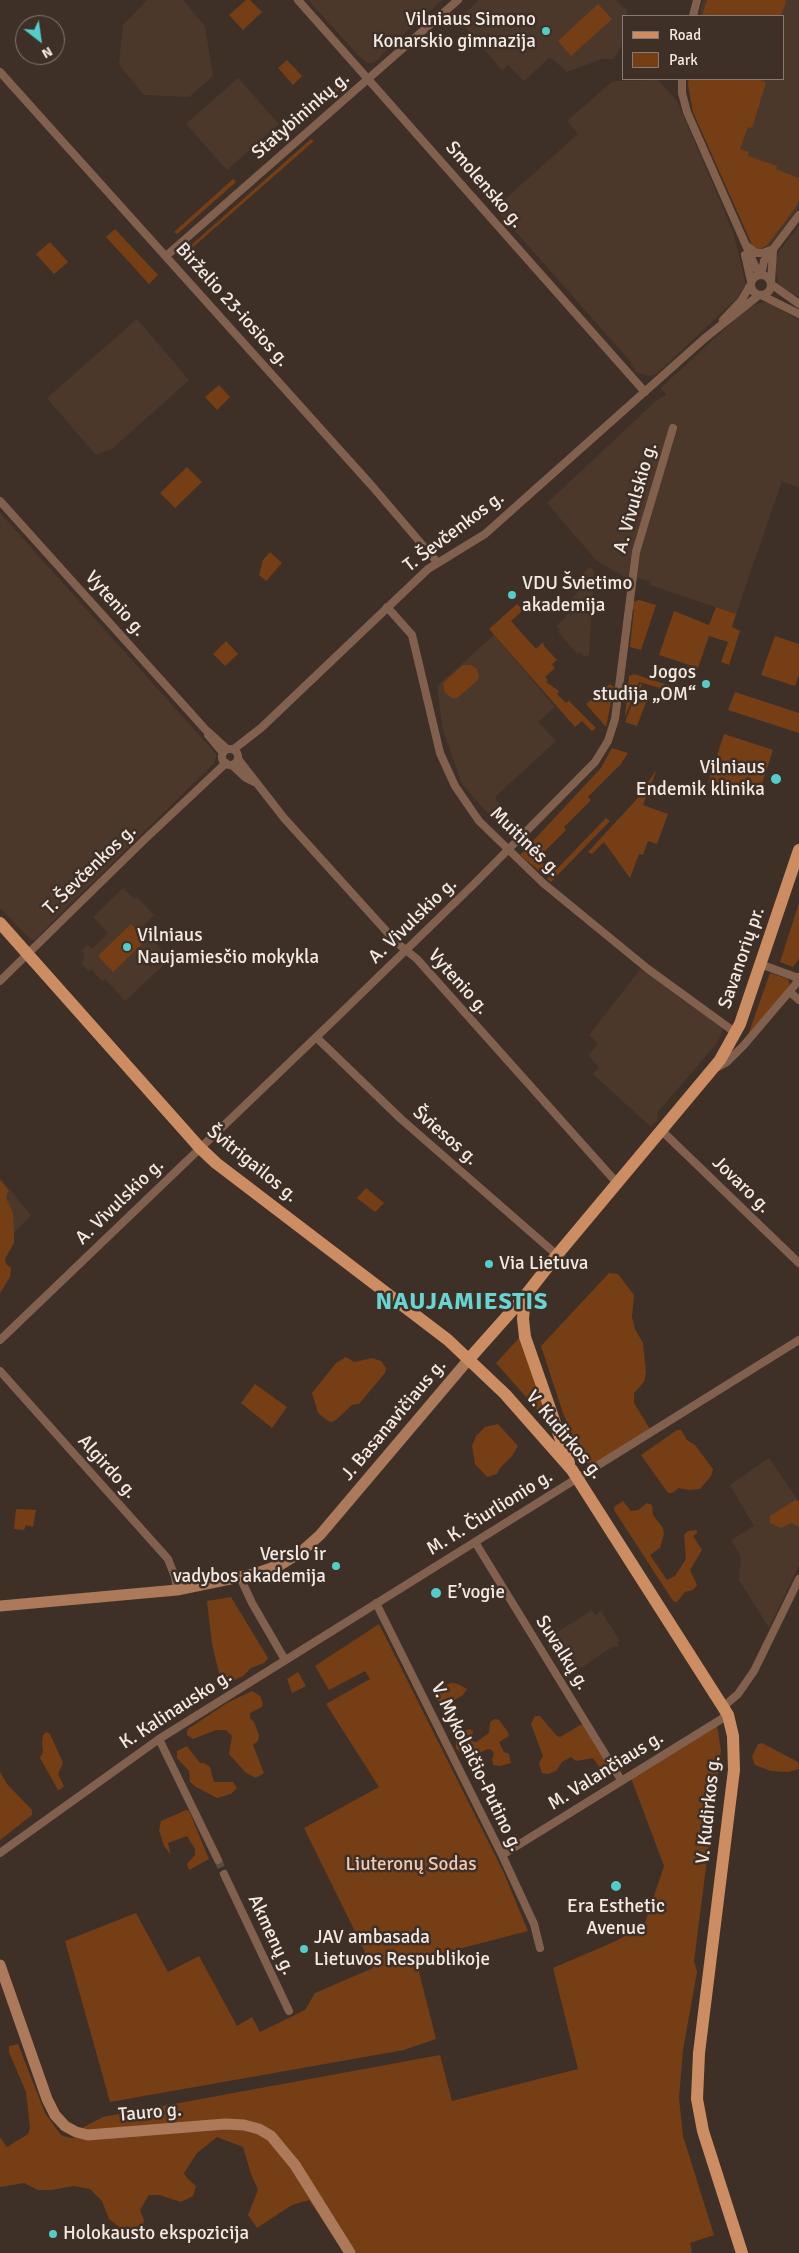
<!DOCTYPE html>
<html>
<head>
<meta charset="utf-8">
<style>
  body { margin:0 }
  #map { position:relative; width:799px; height:2253px; overflow:hidden; background:#3e3027; font-family:Signika,sans-serif }
  canvas { display:block }
  .legend { position:absolute; left:622px; top:15px; width:162px; height:65px; box-sizing:border-box; background:#3e3027; border:1px solid #877a73; margin:0; padding:6px 9px; list-style:none; font-size:15px; color:#f4eae4 }
  .legend li { display:flex; align-items:center; gap:10px; height:25px }
  .legend b { width:25px; border:1px solid #877a73 }
  .north { position:absolute; left:15px; top:15px; width:50px; height:50px; box-sizing:border-box; background:#3e3027; border:1px solid #877a73; border-radius:50%; rotate:150deg; font-size:14px; font-weight:700; line-height:20px; text-align:center; color:#f4eae4 }
  .north::after { content:''; display:block; margin:auto; width:18px; height:22px; background:#53cdca; clip-path:polygon(50% 0,100% 100%,50% 72%,0 100%) }
</style>
</head>
<body>
<div id="map">
<canvas width="799" height="2253"></canvas>
<ul class="legend">
<li><b style="height:6px;background:#cd8d63"></b>Road</li>
<li><b style="height:14px;background:#753e15"></b>Park</li>
</ul>
<div class="north">N</div>
</div>
<script>
const context = document.querySelector('canvas').getContext('2d');
context.lineJoin = 'round';
function paint(path, color) { context.fillStyle = color; context.fill(path, 'evenodd'); }
const shape = rows => new Path2D(rows.map(r => 'M' + r).join(''));
function trace(path, color, width, dash) { context.strokeStyle = color; context.lineWidth = width; context.lineCap = dash ? 'butt' : 'round'; context.setLineDash(dash || []); context.stroke(path); }
function label(font, color, halo, rows, align = 'center') {
  context.font = font + ' Signika,sans-serif'; context.lineWidth = 5; context.setLineDash([]); context.textBaseline = 'middle'; context.strokeStyle = halo; context.fillStyle = color; for (const [text, x, y, turn = 0] of rows) {
    context.save(); context.translate(x, y); context.rotate((+turn || 0) * Math.PI / 180); context.textAlign = isNaN(turn) ? turn : align; if (halo) context.strokeText(text, 0, 0); context.fillText(text, 0, 0); context.restore();
  }
}
const built = shape([
  [147,0,183,0,205,26,213,76,189,97,144,95,119,65,123,25],
  [308,0,442,0,381,55,380,58,373,63,368,63,360,57],
  [479,0,616,0,627,11,627,16,623,16,623,44,613,59,602,59,567,72,550,57,524,81,508,65,502,70,458,19],
  [703,0,799,0,799,207,767,249,759,250,753,247,738,213,693,112,688,79,783,79,783,16,699,16],
  [238,78,279,124,227,170,186,124],
  [658,80,677,101,717,194,733,232,746,285,736,299,695,338,656,374,648,376,636,372,630,361,495,208,578,134,567,121,613,81],
  [799,226,799,297,787,293,779,286,774,263,780,250],
  [763,302,769,303,799,320,799,488,782,481,736,614,650,585,650,581,638,578,637,581,631,581,596,560,547,503,656,401,666,395,661,388,741,314,751,306],
  [137,319,189,380,113,448,96,455,47,398],
  [0,513,217,755,214,763,205,772,35,939,31,940,0,908],
  [590,567,594,571,589,655,584,657,579,652,577,654,558,632,560,630,556,626,569,613,571,615,577,610,569,600,579,591,572,583],
  [494,635,555,707,538,722,556,741,496,796,496,800,518,825,507,835,462,784,443,730,437,686],
  [123,888,134,899,137,897,154,915,141,928,170,959,125,1001,105,979,102,981,91,969,89,971,81,963,84,960,84,954,81,951,87,945,92,949,108,933,93,917],
  [642,967,722,1027,723,1030,716,1044,657,1113,658,1119,651,1127,593,1074,599,1067,588,1055,598,1044,589,1035],
  [0,1178,31,1215,0,1246],
  [769,1458,799,1502,799,1565,769,1628,739,1580,741,1557,731,1540,754,1526,730,1485],
  [592,1610,595,1615,601,1611,620,1641,617,1643,619,1646,612,1647,568,1677,545,1640]
]);
const green = shape([
  [246,0,250,0,262,12,243,30,229,15],
  [707,0,785,0,786,2,781,16,702,16],
  [598,4,612,19,571,56,558,41],
  [287,60,302,76,293,85,278,68],
  [345,79,348,82,289,135,287,132],
  [689,79,758,79,766,83,752,128,748,127,740,149,749,152,748,156,777,166,776,169,799,178,799,200,796,207,767,245,760,249,756,249,753,247,693,112,688,85],
  [311,139,314,141,192,248,190,246],
  [233,179,236,182,177,234,174,232],
  [115,229,158,275,149,284,106,237],
  [50,242,68,262,54,274,36,254],
  [219,385,230,397,217,410,205,397],
  [187,467,202,482,175,508,160,493],
  [270,552,282,563,266,581,259,575,263,560],
  [639,600,656,605,641,650,630,647,634,609,631,609,633,602],
  [517,604,523,610,511,621,536,649,543,642,544,646,557,660,552,664,555,668,545,677,548,680,546,682,559,691,557,694,566,703,569,701,596,728,592,731,582,721,575,727,489,629],
  [716,607,736,614,732,627,740,631,729,665,721,662,728,642,709,636,698,668,659,655,674,611,709,625],
  [775,636,799,644,799,675,795,686,761,675],
  [226,641,238,654,225,666,213,654],
  [463,665,471,665,477,669,479,677,477,681,457,698,452,698,445,693,443,683],
  [634,674,680,689,678,693,639,682,625,717,629,676],
  [610,684,614,687,606,727,586,704],
  [640,684,642,684,637,697,646,702,637,726,625,722],
  [735,692,799,713,799,733,728,710],
  [724,734,773,750,758,796,753,794,752,797,708,783],
  [612,748,628,753,621,764,588,797,591,800,564,827,566,830,538,858,550,870,544,875,520,855,601,768],
  [657,769,643,805,668,814,657,844,648,841,643,855,639,854,630,878,604,842,592,854,588,852,636,800],
  [606,818,610,821,551,882,547,879],
  [799,903,799,959,793,967,780,962],
  [131,924,146,940,113,972,98,956],
  [770,973,788,979,790,986,747,1038],
  [0,1180,8,1190,6,1198,13,1213,14,1233,14,1243,5,1259,6,1264,11,1268,10,1277,0,1293],
  [366,1188,384,1203,375,1212,357,1198],
  [609,1273,618,1274,634,1295,632,1317,635,1329,643,1343,646,1372,644,1382,634,1393,634,1403,650,1429,590,1467,576,1443,563,1413,541,1346],
  [519,1338,549,1423,496,1363],
  [346,1357,354,1362,372,1358,381,1361,386,1368,385,1373,359,1404,352,1405,337,1419,332,1422,328,1421,318,1413,312,1393,336,1363],
  [255,1384,287,1407,272,1428,241,1403],
  [498,1424,518,1446,512,1456,500,1468,497,1474,487,1477,475,1464,472,1446,476,1436,485,1427],
  [677,1430,681,1430,687,1440,695,1445,713,1469,711,1476,700,1489,688,1490,679,1488,672,1493,668,1493,641,1455],
  [795,1500,799,1501,799,1527,791,1523,781,1528,770,1523,770,1516],
  [623,1501,631,1511,638,1510,647,1503,652,1505,653,1515,663,1528,664,1534,660,1548,650,1555,667,1580,675,1576,686,1559,684,1535,688,1531,697,1530,697,1533,693,1536,702,1550,690,1570,697,1585,693,1590,685,1592,677,1602,673,1601,614,1510,614,1507],
  [16,1509,36,1510,33,1527,26,1525,24,1530,14,1529],
  [231,1597,268,1658,264,1663,251,1668,243,1676,222,1686,212,1644,207,1601],
  [379,1624,503,1871,528,1931,416,1960,436,2039,404,2050,110,2102,65,1941,136,1913,168,1972,199,1956,237,2026,252,2017,260,2032,305,2010,315,1993,373,1968,304,1828,379,1787,326,1704,370,1679,365,1671,329,1690,315,1666],
  [298,1672,306,1686,292,1693,287,1679],
  [451,1683,458,1684,467,1689,463,1695,449,1703,439,1702,435,1695,441,1688],
  [252,1691,260,1696,263,1704,262,1707,250,1713,250,1718,254,1722,259,1735,258,1741,253,1745,264,1773,256,1778,246,1773,229,1754,232,1736,226,1730,216,1730,193,1739,187,1735,187,1732,188,1729,227,1703],
  [535,1716,540,1716,556,1735,560,1737,582,1724,585,1726,611,1768,610,1772,603,1773,593,1758,576,1761,571,1757,562,1762,556,1771,548,1774,542,1773,539,1763,543,1756,531,1724],
  [495,1719,499,1720,508,1732,509,1736,499,1742,504,1752,509,1754,511,1763,500,1766,493,1765,492,1759,494,1754,492,1750,488,1749,466,1759,456,1748,456,1737,461,1732,470,1729,473,1731,472,1741,476,1742,489,1733,490,1722],
  [717,1726,721,1750,694,1961,697,1972,683,2050,679,2098,683,2136,714,2235,690,2243,692,2253,356,2253,353,2248,343,2251,309,2200,292,2205,257,2228,248,2215,258,2190,251,2174,243,2147,217,2137,197,2153,184,2173,187,2178,196,2186,193,2196,181,2202,159,2195,149,2195,140,2210,144,2220,142,2229,131,2232,123,2230,109,2219,102,2201,90,2189,74,2186,52,2190,38,2190,24,2183,0,2187,0,2137,7,2147,28,2134,30,2128,26,2092,9,2052,9,2046,18,2044,45,2113,61,2135,70,2138,76,2138,80,2129,103,2117,440,2055,452,2101,578,2069,553,1968,616,1941,645,1923,664,1866,631,1778],
  [46,1732,50,1734,63,1763,58,1774,64,1786,61,1789,58,1790,40,1758,43,1752,42,1743,43,1735],
  [762,1743,798,1762,799,1769,788,1772,771,1771,755,1765,752,1757,758,1744],
  [187,1746,200,1763,204,1763,210,1767,214,1782,233,1782,237,1788,231,1794,217,1798,196,1787,190,1782,189,1771,177,1758,177,1751],
  [0,1772,7,1784,32,1810,32,1815,0,1840],
  [186,1810,189,1811,209,1859,189,1870,187,1864,195,1855,195,1849,187,1836,168,1843,171,1855,164,1846,159,1830,161,1821]
]);
const streetTunnel = shape([
  [218,1860,224,1874]
]);
const street = shape([
  [298,0,645,392],
  [693,16,697,0],
  [0,72,372,486,437,562],
  [682,79,682,93,687,112,759,275],
  [746,245,756,253,763,253,771,250],
  [745,255,751,281],
  [166,256,458,0],
  '751 285a10 10 0 1 1 20 0a10 10 0 1 1-20 0Z',
  [761,275,764,261,799,215],
  [771,282,773,251],
  [771,284,799,304],
  [761,295,799,314],
  [723,320,741,301,751,284],
  [0,501,205,729,227,749],
  [387,607,412,635,440,753,455,786,479,821,543,883,648,969,736,1033],
  [208,735,223,753],
  [234,749,261,728,428,569,485,534,705,338,759,295],
  '222 757a8 8 0 1 1 16 0a8 8 0 1 1-16 0Z',
  [238,759,284,818,397,943,417,959,617,1183],
  [232,765,246,778,254,782],
  [760,964,798,978],
  [0,981,143,841,226,763],
  [790,992,799,1000],
  [317,1038,401,1119,557,1255],
  [718,1067,727,1062,744,1045,795,985,799,977],
  [661,1130,799,1263],
  [0,1340,335,1019,475,883,595,762,608,741,615,719,636,552,673,428],
  [0,1371,168,1559,175,1577,177,1590],
  [475,1542,621,1780],
  [240,1577,252,1603,285,1660],
  [376,1603,502,1855,534,1924,540,1948],
  [723,1707,738,1694,754,1671,799,1579],
  [159,1739,218,1860],
  [0,1853,159,1739,799,1340],
  [502,1855,728,1715],
  [224,1874,289,2011]
]);
const secondary = shape([
  [0,1606,177,1590,254,1574,280,1565,301,1552,320,1535,469,1359],
  [0,1965,47,2099,55,2115,65,2126,76,2132,88,2135,225,2124,244,2125,259,2129,271,2136,295,2165,350,2253]
]);
const primary = shape([
  [0,923,200,1148,216,1163,448,1340,505,1394,572,1470,723,1707,728,1715,733,1736,734,1770,699,2053,697,2099,703,2131,742,2253],
  [525,1296,523,1319,525,1337,569,1463],
  [469,1359,525,1296,557,1255,720,1060,740,1024,799,850]
]);
const markers = [
  [546,31,5,"#53cdca"],
  [512,595,5,"#53cdca"],
  [706,684,5,"#53cdca"],
  [776,779,6,"#53cdca"],
  [127,947,5,"#53cdca"],
  [489,1264,5,"#53cdca"],
  [336,1566,5,"#53cdca"],
  [436,1593,6,"#53cdca"],
  [616,1886,6,"#53cdca"],
  [304,1949,5,"#53cdca"],
  [53,2234,5,"#53cdca"]
];
const poiNames = [
  ["Vilniaus Simono",536,20,"right"],
  ["Konarskio gimnazija",536,42,"right"],
  ["VDU Švietimo",522,584],
  ["akademija",522,606],
  ["Jogos",696,673,"right"],
  ["studija „OM“",696,695,"right"],
  ["Vilniaus",765,768,"right"],
  ["Endemik klinika",765,790,"right"],
  ["Vilniaus",137,936],
  ["Naujamiesčio mokykla",137,958],
  ["Via Lietuva",499,1264],
  ["Verslo ir",326,1555,"right"],
  ["vadybos akademija",326,1577,"right"],
  ["E’vogie",447,1593],
  ["Era Esthetic",616,1907,"center"],
  ["Avenue",616,1929,"center"],
  ["JAV ambasada",314,1938],
  ["Lietuvos Respublikoje",314,1960],
  ["Holokausto ekspozicija",63,2234]
];
const streetNames = [
  ["Statybininkų g.",301,116,-41],
  ["Smolensko g.",484,185,49],
  ["Birželio 23-iosios g.",232,305,48],
  ["A. Vivulskio g.",636,498,-74],
  ["T. Ševčenkos g.",454,532,-37],
  ["Vytenio g.",115,604,48],
  ["Muitinės g.",525,842,44],
  ["T. Ševčenkos g.",90,870,-44],
  ["A. Vivulskio g.",413,921,-44],
  ["Savanorių pr.",742,958,-71],
  ["Vytenio g.",458,982,48],
  ["Šviesos g.",445,1136,41],
  ["Švitrigailos g.",252,1164,39],
  ["Jovaro g.",741,1185,44],
  ["A. Vivulskio g.",120,1202,-44],
  ["J. Basanavičiaus g.",394,1420,-50],
  ["V. Kudirkos g.",564,1435,50],
  ["Algirdo g.",107,1467,48],
  ["M. K. Čiurlionio g.",490,1513,-32],
  ["Suvalkų g.",562,1653,58],
  ["K. Kalinausko g.",176,1710,-33],
  ["V. Mykolaičio-Putino g.",476,1767,64],
  ["M. Valančiaus g.",606,1771,-32],
  ["V. Kudirkos g.",709,1810,-84],
  ["Akmenų g.",271,1935,65],
  ["Tauro g.",150,2113,-5]
];
const parkNames = [
  ["Liuteronų Sodas",411,1865]
];
const districtNames = [
  ["NAUJAMIESTIS",462,1303]
];
paint(built, '#4c382b');
paint(green, '#753e15');
trace(streetTunnel, '#594c43', 8, [8, 4]);
trace(street, '#81614d', 8);
trace(secondary, '#ac7a5a', 11);
trace(primary, '#cd8d63', 12);
for (const [x, y, r, color] of markers) { const dot = new Path2D(); dot.arc(x, y, r, 0, 2 * Math.PI); context.fillStyle = color; context.fill(dot); trace(dot, '#3e3027', 2); }
label('19px', '#f4eae4', '#3e3027', poiNames, 'left');
label('19px', '#f4eae4', '#3e3027', streetNames);
label('19px', '#f2c9b0', '#3e3027', parkNames);
context.letterSpacing = '1px';
label('bold 24px', '#69d5d2', '#3e3027', districtNames);
context.letterSpacing = '0px';
</script>
</body>
</html>
